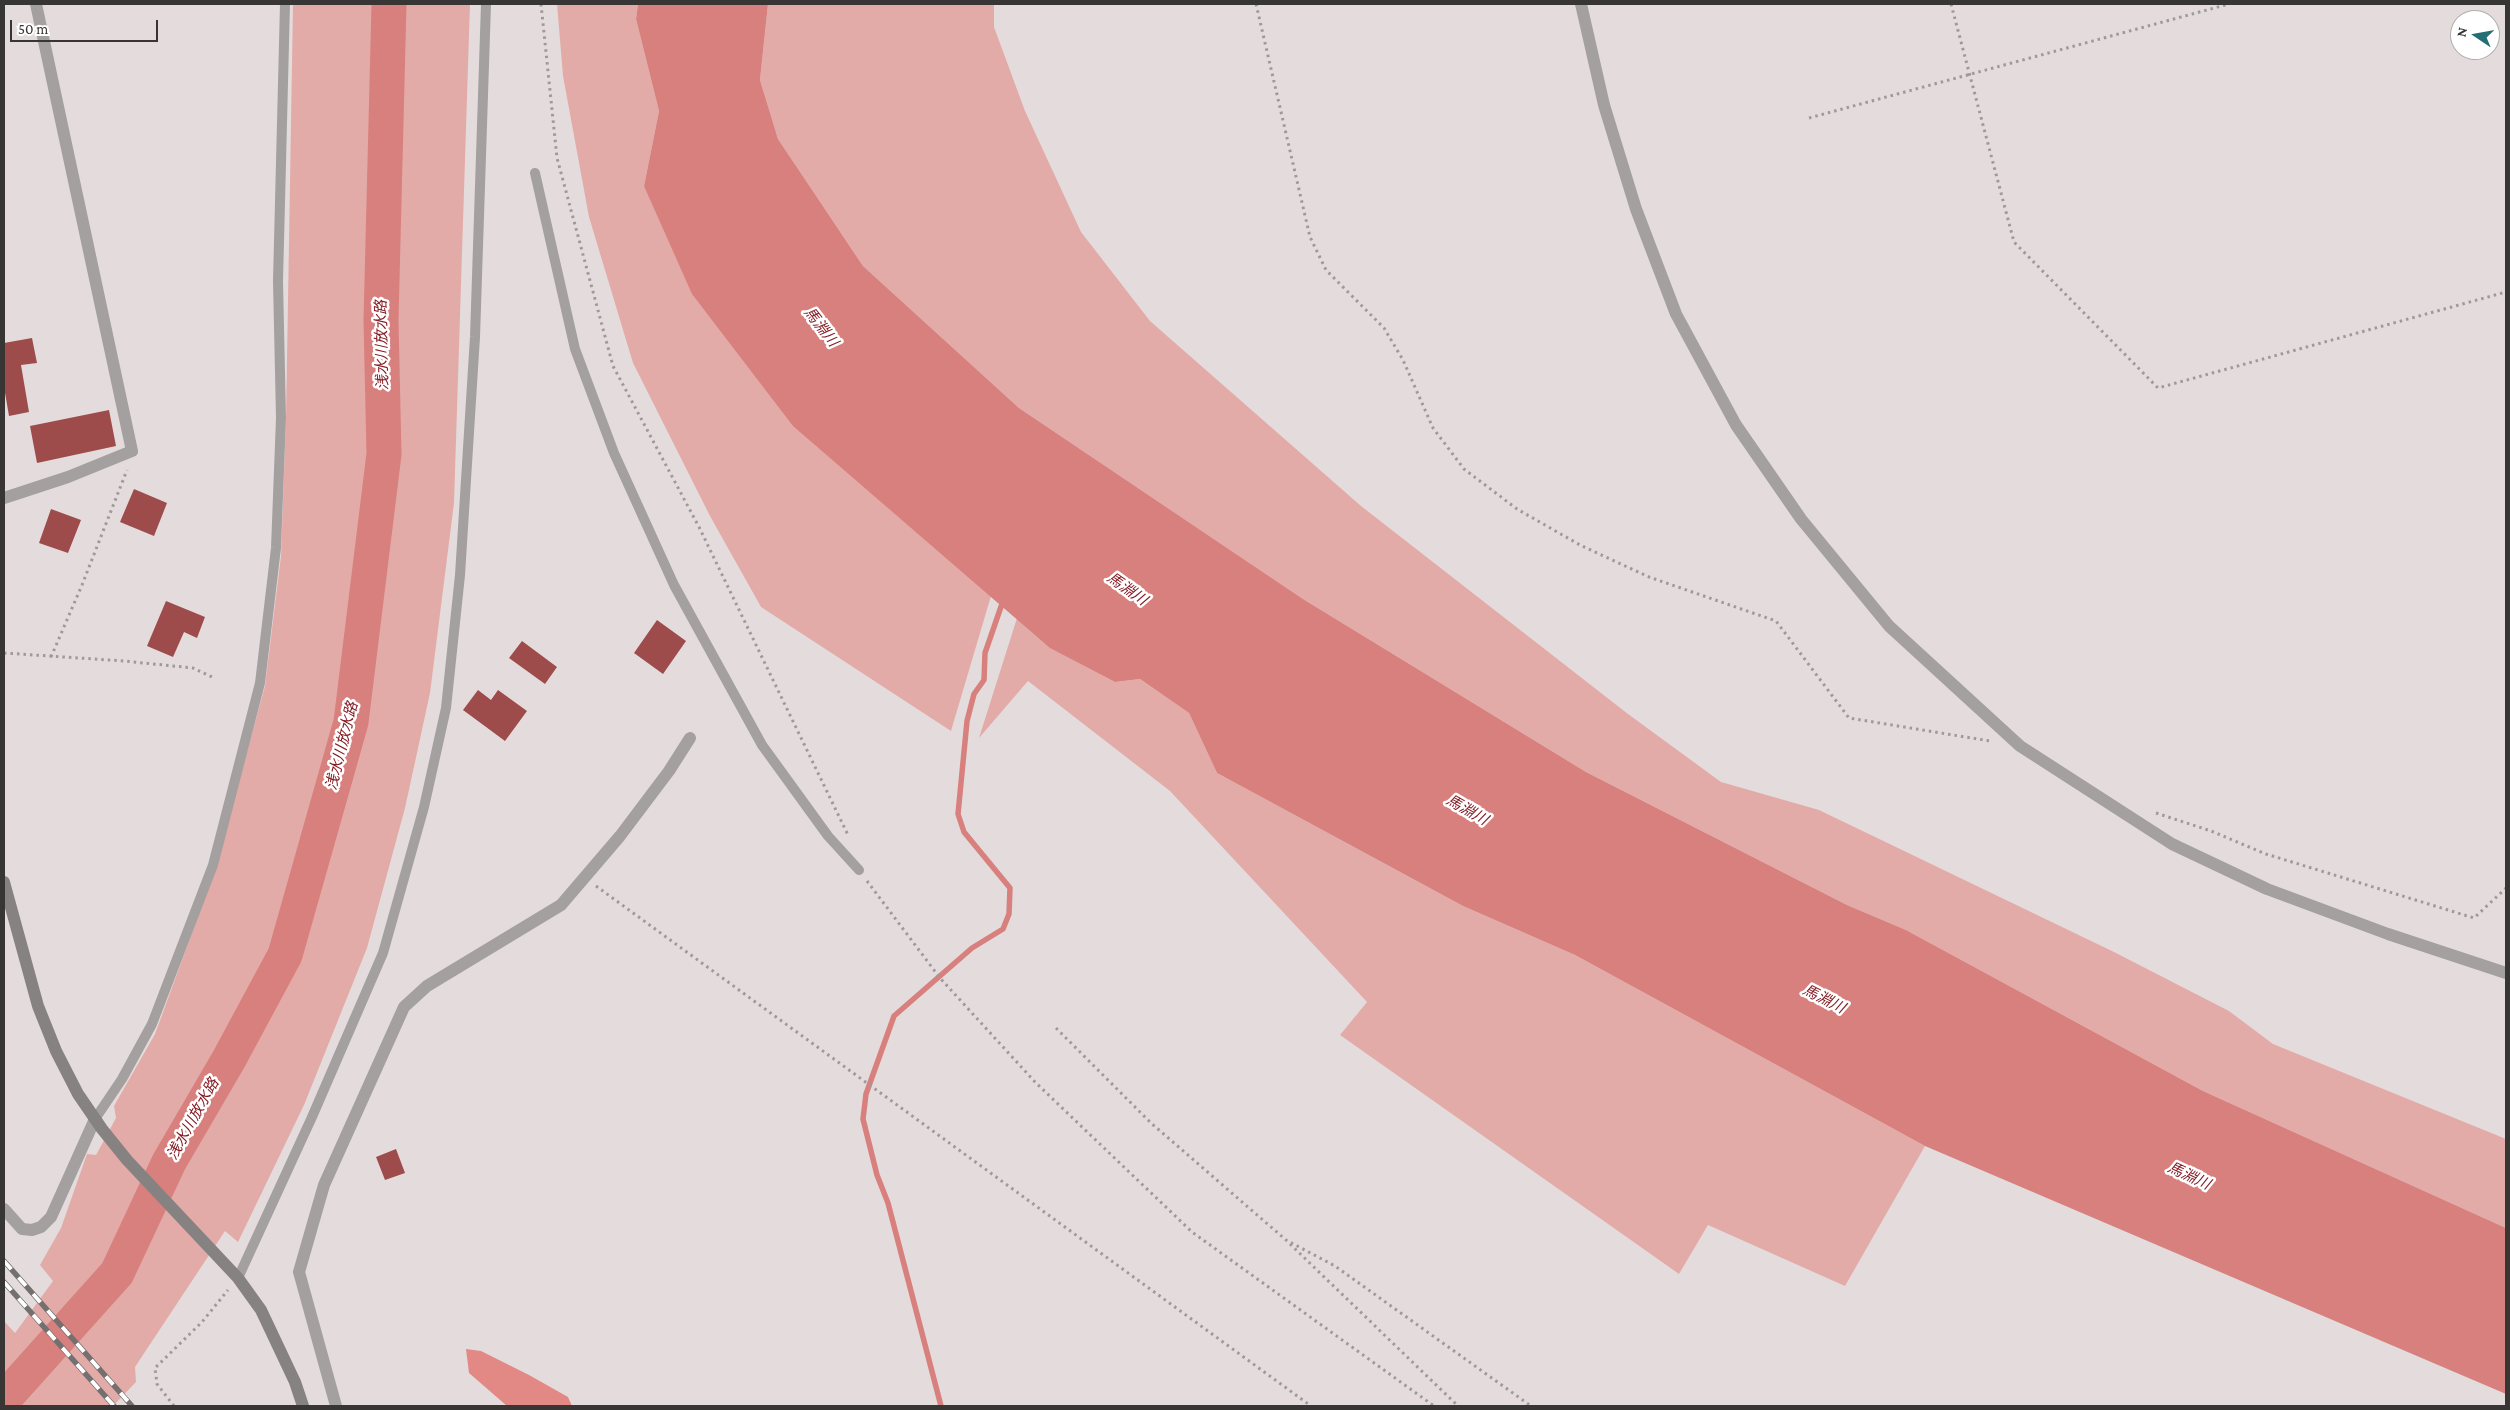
<!DOCTYPE html>
<html>
<head>
<meta charset="utf-8">
<style>
  body { margin:0 }
  #map { position:relative; width:2510px; height:1410px; overflow:hidden; background:#e4dcdc; font-family:"Crimson Pro",serif }
  canvas { display:block }
  .frame { position:absolute; inset:0; border:5px solid #383535; pointer-events:none }
  .north { position:absolute; left:2450px; top:10px; width:50px; height:50px; box-sizing:border-box; background:#fff; border:1px solid #afaeae; border-radius:50%; rotate:282deg; font-size:14px; font-weight:700; line-height:20px; text-align:center; color:#383535 }
  .north::after { content:''; display:block; margin:auto; width:18px; height:22px; background:#246f75; clip-path:polygon(50% 0,100% 100%,50% 72%,0 100%) }
  .scale { position:absolute; left:10px; top:20px; width:148px; height:22px; box-sizing:border-box; border:2px solid #383535; border-top:0; padding-left:6px; font-size:15px; line-height:18px; white-space:nowrap; color:#383535; -webkit-text-stroke:4px #fff; paint-order:stroke }
</style>
</head>
<body>
<div id="map">
<canvas width="2510" height="1410"></canvas>
<div class="frame"></div>
<div class="north">N</div>
<div class="scale">50 m</div>
</div>
<script>
const context = document.querySelector('canvas').getContext('2d');
context.lineJoin = 'round';
function paint(path, color) { context.fillStyle = color; context.fill(path, 'evenodd'); }
const shape = rows => new Path2D(rows.map(r => 'M' + r).join(''));
function trace(path, color, width, dash) { context.strokeStyle = color; context.lineWidth = width; context.lineCap = dash ? 'butt' : 'round'; context.setLineDash(dash || []); context.stroke(path); }
function label(font, color, halo, rows, align = 'center') {
  context.font = font + ' "Crimson Pro","Noto Sans JP",serif'; context.lineWidth = 5; context.setLineDash([]); context.textBaseline = 'middle'; context.strokeStyle = halo; context.fillStyle = color; for (const [text, x, y, turn = 0] of rows) {
    context.save(); context.translate(x, y); context.rotate((+turn || 0) * Math.PI / 180); context.textAlign = isNaN(turn) ? turn : align; if (halo) context.strokeText(text, 0, 0); context.fillText(text, 0, 0); context.restore();
  }
}
const green = shape([
  [293,4,470,4,454,503,430,693,405,808,367,948,304,1105,238,1242,225,1231,135,1367,136,1382,113,1406,4,1406,4,1321,15,1333,53,1281,40,1265,61,1228,87,1154,96,1155,116,1118,114,1106,155,1034,214,873,265,686,281,556,286,419],
  [557,4,638,4,636,19,659,111,644,186,956,565,991,596,951,731,761,607,710,516,633,363,589,217,563,76],
  [768,4,994,4,994,27,1025,111,1081,232,1150,321,1361,506,1628,714,1721,782,1819,810,2114,952,2229,1011,2273,1044,2506,1139,2506,1228,2203,1091,1906,930,1847,905,1586,772,1303,599,1019,408,863,266,778,139,760,80],
  [1017,618,1051,648,1115,682,1140,679,1189,713,1217,773,1463,906,1575,955,1925,1146,1845,1286,1708,1225,1679,1274,1340,1035,1367,1002,1170,791,1028,681,979,738]
]);
const forest = shape([
  [466,1349,481,1351,529,1375,568,1397,572,1406,507,1406,469,1373]
]);
const water = shape([
  [638,4,768,4,760,80,778,139,863,266,1019,408,1303,599,1586,772,1847,905,1906,930,2203,1091,2506,1228,2506,1394,1925,1146,1575,955,1463,906,1217,773,1189,713,1140,679,1115,682,1050,648,793,426,692,294,644,186,659,111,636,19]
]);
const stream = shape([
  [941,1406,888,1203,877,1175,863,1119,866,1094,894,1016,972,948,1003,929,1009,914,1010,888,964,832,958,814,967,721,974,694,984,680,985,653,1004,598]
]);
const river = shape([
  [4,1399,117,1273,169,1162,229,1059,285,955,351,722,384,454,381,320,389,4]
]);
const building = shape([
  [32,338,37,363,21,365,29,412,9,416,4,387,4,343],
  [109,410,116,446,37,463,30,426],
  [134,489,167,503,154,536,120,522],
  [51,509,81,520,68,553,39,543],
  [166,601,205,617,197,638,184,632,173,657,147,646],
  [657,620,686,641,663,674,634,653],
  [522,641,557,667,545,684,509,658],
  [478,690,491,700,498,690,527,711,505,741,463,710],
  [396,1149,405,1173,385,1180,376,1157]
]);
const path = shape([
  [541,4,557,158,613,366,699,527,848,835],
  [1256,4,1310,237,1326,270,1384,328,1403,360,1433,428,1464,469,1517,509,1580,545,1649,577,1776,621,1849,718,1990,741],
  [1951,4,2014,242,2158,388,2506,292],
  [1809,118,2229,4],
  [4,653,124,661,193,668,214,678],
  [51,657,82,585,127,470],
  [2156,813,2211,831,2266,854,2474,918,2506,888],
  [867,881,940,978,1035,1082,1192,1232,1434,1406],
  [596,886,1311,1406],
  [1056,1028,1151,1123,1286,1240,1335,1266,1531,1406],
  [1290,1244,1458,1406],
  [174,1406,157,1384,155,1368,202,1322,228,1290]
]);
const lane = shape([
  [535,173,575,349,614,453,674,585,762,745,828,836,859,870],
  [95,1119,122,1079,152,1024,213,865,260,683,276,548,281,418,278,281,285,4],
  [238,1278,312,1117,383,953,424,807,446,708,460,575,475,337,486,4]
]);
const street = shape([
  [1581,4,1604,105,1636,209,1676,314,1736,425,1801,519,1889,626,2020,746,2172,844,2267,889,2388,934,2506,973],
  [4,498,68,477,132,451,36,4],
  [4,1209,22,1229,32,1230,41,1227,51,1217,95,1119],
  [336,1406,299,1272,324,1185,404,1007,427,986,561,905,620,836,669,771,690,738]
]);
const secondary = shape([
  [4,882,38,1006,56,1051,78,1094,102,1129,127,1160,238,1278,261,1310,295,1382,303,1406]
]);
const rail = shape([
  [4,1261,132,1406],
  [4,1282,114,1406]
]);
const waterNames = [
  ["馬淵川",821,327,52],
  ["浅水川放水路",382,345,-91],
  ["馬淵川",1127,589,35],
  ["浅水川放水路",342,746,-76],
  ["馬淵川",1467,810,30],
  ["馬淵川",1824,999,27],
  ["浅水川放水路",193,1119,-61],
  ["馬淵川",2189,1176,25]
];
paint(green, '#e3aba8');
paint(forest, '#e28885');
paint(water, '#d8807d');
trace(stream, '#d8807d', 5.5);
trace(river, '#d8807d', 35);
paint(building, '#9e4b4b');
trace(path, '#9f9999', 3, [2.5, 4]);
trace(lane, '#a4a0a0', 10);
trace(street, '#a4a0a0', 12);
trace(secondary, '#878282', 12);
trace(rail, '#747070', 5.5);
trace(rail, '#fff', 4, [11]);
label('italic 15px', '#851c24', '#fff', waterNames);
</script>
</body>
</html>
